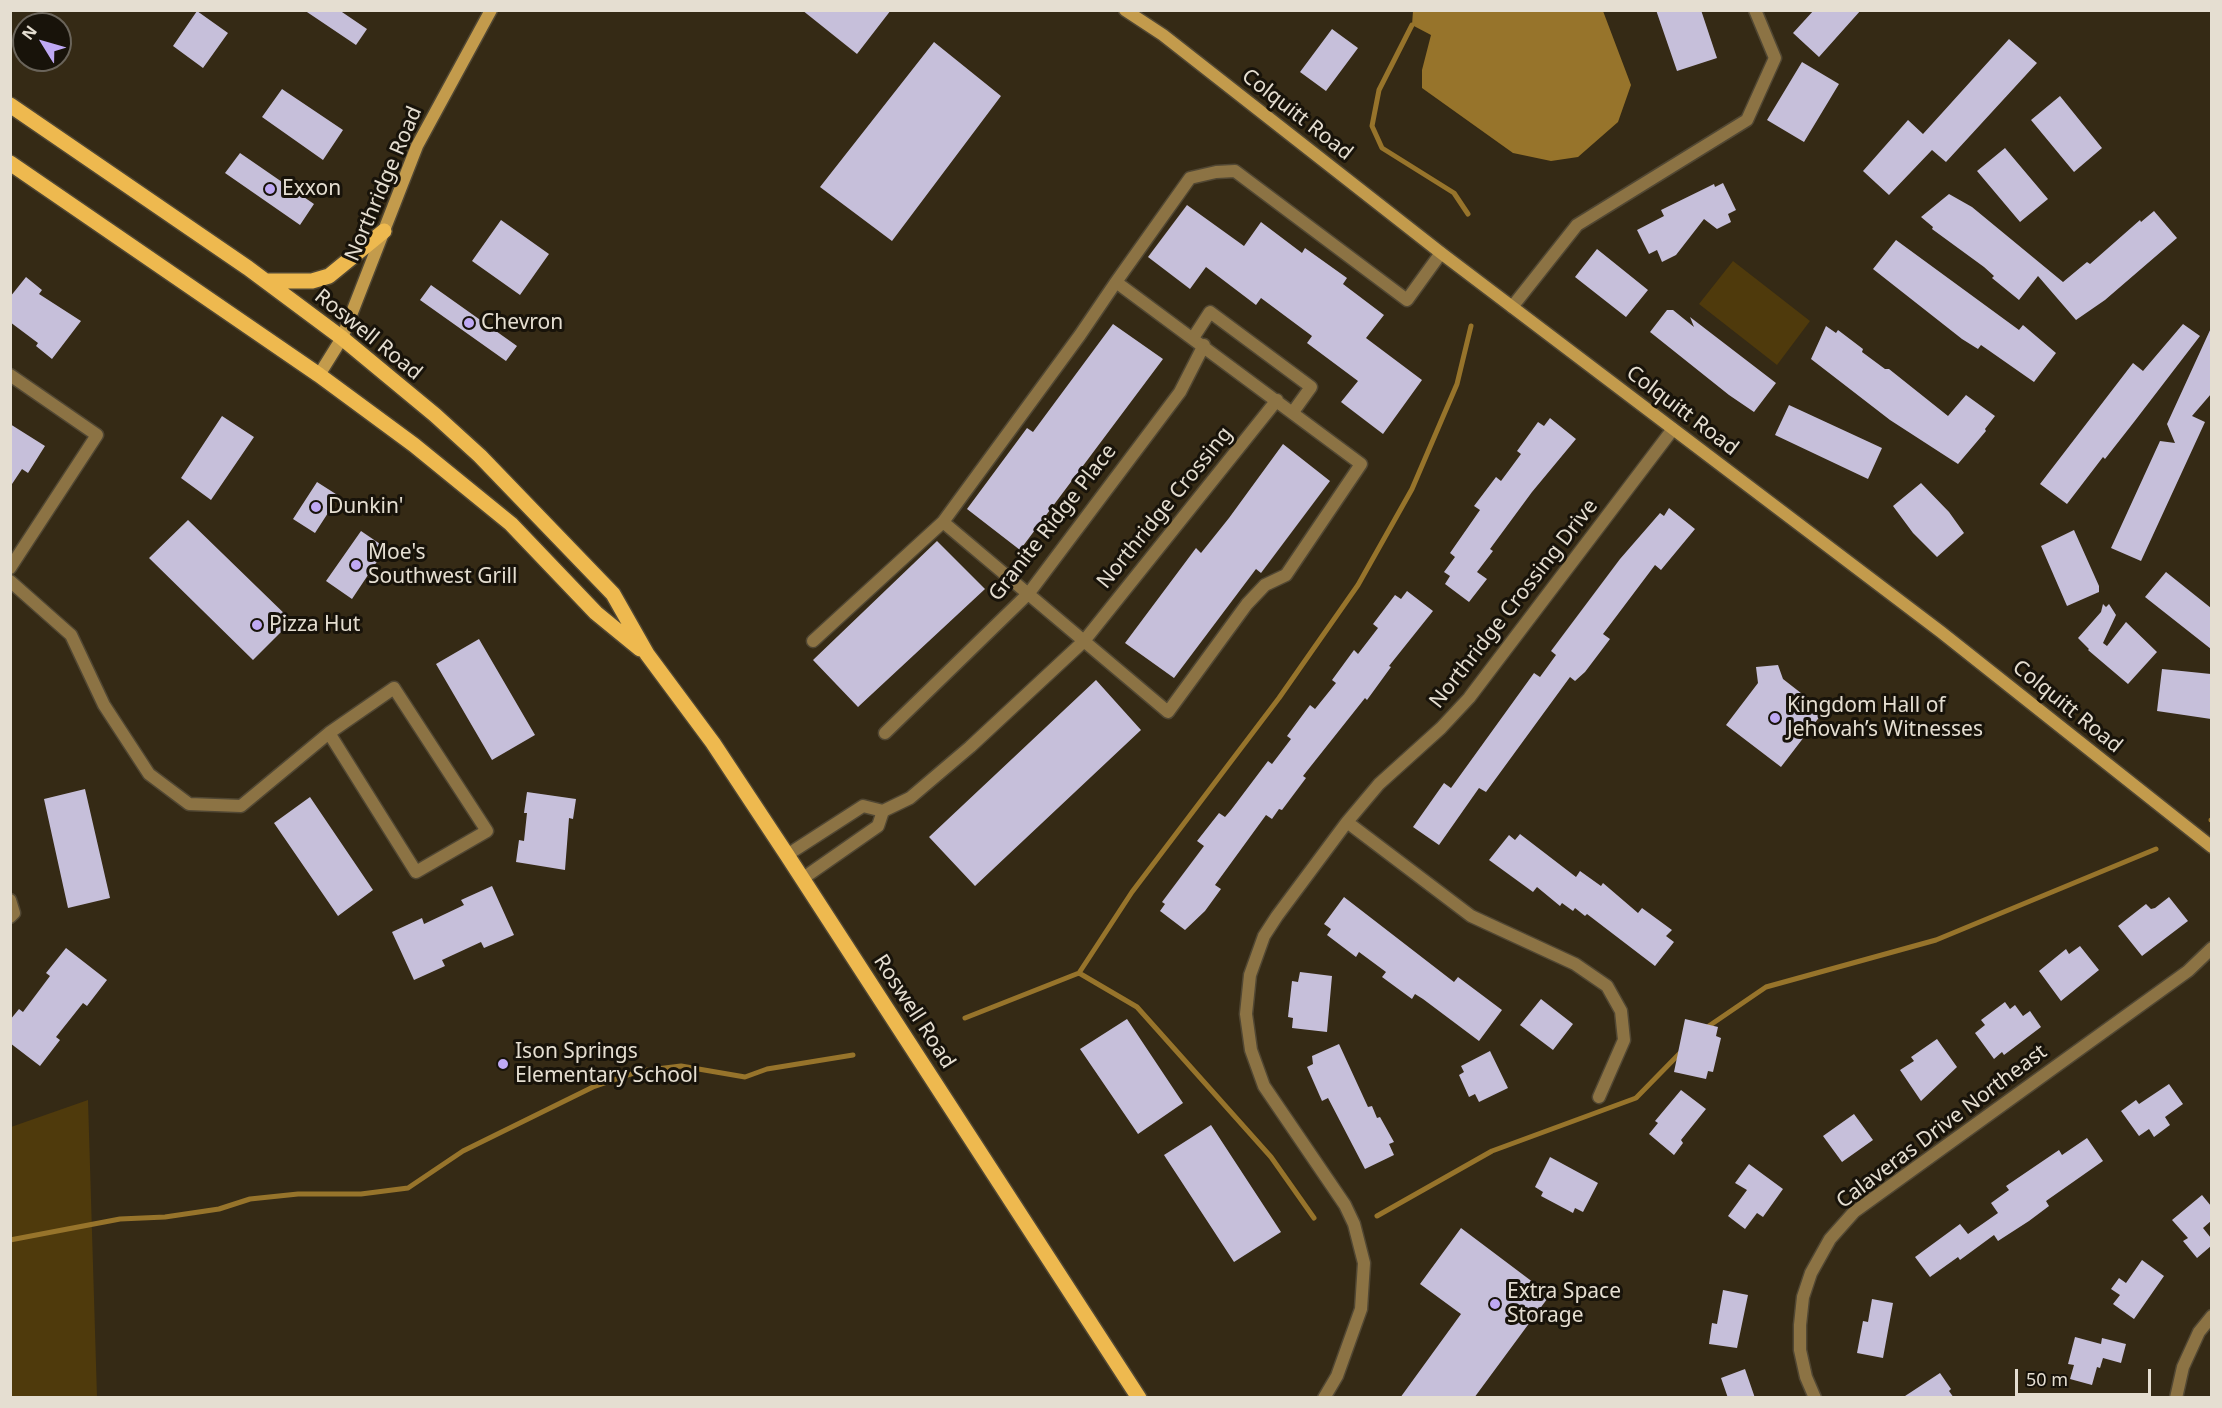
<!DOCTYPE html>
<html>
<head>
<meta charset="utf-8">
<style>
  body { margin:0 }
  #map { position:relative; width:2222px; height:1408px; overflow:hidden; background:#352a15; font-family:"Noto Sans",sans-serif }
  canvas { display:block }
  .frame { position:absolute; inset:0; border:12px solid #e5ded1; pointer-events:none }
  .north { position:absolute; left:12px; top:12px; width:60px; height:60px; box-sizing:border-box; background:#18130a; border:2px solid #6a645a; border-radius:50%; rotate:307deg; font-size:16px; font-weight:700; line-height:24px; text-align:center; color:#e5ded1 }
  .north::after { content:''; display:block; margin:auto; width:21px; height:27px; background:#bfa9f4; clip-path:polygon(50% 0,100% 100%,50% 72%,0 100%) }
  .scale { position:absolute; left:2015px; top:1369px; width:136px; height:27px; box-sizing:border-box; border:3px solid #e5ded1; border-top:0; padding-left:8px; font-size:18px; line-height:21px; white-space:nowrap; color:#e5ded1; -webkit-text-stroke:4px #18130a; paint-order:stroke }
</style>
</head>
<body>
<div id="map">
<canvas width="2222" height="1408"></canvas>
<div class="frame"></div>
<div class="north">N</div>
<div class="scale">50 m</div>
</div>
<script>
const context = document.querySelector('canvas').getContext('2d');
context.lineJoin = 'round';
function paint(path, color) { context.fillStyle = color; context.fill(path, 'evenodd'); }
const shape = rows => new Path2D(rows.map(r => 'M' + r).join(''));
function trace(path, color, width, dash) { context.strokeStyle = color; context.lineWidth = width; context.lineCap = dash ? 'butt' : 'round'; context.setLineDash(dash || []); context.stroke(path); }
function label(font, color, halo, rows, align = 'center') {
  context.font = font + ' "Noto Sans",sans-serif'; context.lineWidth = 6; context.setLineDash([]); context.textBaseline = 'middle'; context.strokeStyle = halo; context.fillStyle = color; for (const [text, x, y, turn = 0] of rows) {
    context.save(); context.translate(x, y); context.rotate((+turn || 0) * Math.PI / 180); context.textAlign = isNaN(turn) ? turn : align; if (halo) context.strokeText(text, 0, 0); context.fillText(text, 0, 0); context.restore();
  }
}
const green = shape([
  [1733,261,1810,321,1777,365,1699,304],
  [88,1100,97,1397,11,1397,11,1127]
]);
const water = shape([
  [1413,11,1603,11,1631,85,1618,122,1578,157,1551,161,1513,153,1422,88,1422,70,1431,35,1412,25]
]);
const stream = shape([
  [1412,25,1379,90,1372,126,1382,148,1454,193,1468,214],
  [2211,820,2212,820],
  [1079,973,1137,1007,1271,1157,1314,1218],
  [965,1018,1079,973,1132,892,1279,698,1358,585,1412,489,1457,384,1471,326],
  [1703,1030,1766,987,1936,940,2156,849],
  [1377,1216,1492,1151,1636,1098,1682,1051],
  [10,1240,120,1219,165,1217,219,1209,250,1199,298,1194,361,1194,408,1188,463,1151,593,1087,640,1071,681,1066,745,1077,767,1069,853,1055]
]);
const building = shape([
  [304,10,339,10,367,29,356,45],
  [802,10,891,10,857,54],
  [1656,10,1701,10,1717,58,1677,71],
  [1814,10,1861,10,1819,57,1793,33],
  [197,11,228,33,203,68,173,46],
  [1332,29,1358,48,1326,91,1300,72],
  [2009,39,2037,63,1946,162,1932,150,1889,195,1863,171,1908,120,1923,134],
  [934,42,1001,96,892,241,820,187],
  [1802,62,1839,84,1804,142,1767,120],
  [282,89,343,130,323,160,262,117],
  [2060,96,2102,148,2074,172,2031,120],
  [2005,148,2048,199,2020,222,1977,171],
  [240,153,314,204,300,225,225,173],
  [1723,183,1736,210,1728,214,1731,222,1717,229,1704,219,1676,255,1662,262,1657,250,1649,254,1637,230,1664,216,1661,210,1714,184,1715,187],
  [1949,194,1972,207,2063,282,2087,262,2090,264,2140,220,2141,222,2154,211,2177,238,2105,300,2076,320,2038,276,2019,300,1992,278,1994,276,1984,267,1932,229,1933,227,1921,217],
  [1187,205,1244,246,1261,222,1302,253,1305,248,1347,278,1343,284,1384,315,1366,338,1422,380,1383,434,1341,402,1358,381,1307,343,1312,336,1261,298,1256,305,1206,267,1190,289,1148,257],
  [501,220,549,254,520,295,472,261],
  [1896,240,2019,330,2023,325,2056,353,2034,382,1981,345,1978,349,1962,339,1873,269],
  [1597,249,1648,290,1626,317,1575,277],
  [26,277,42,290,39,294,81,321,52,359,36,346,38,343,10,322,10,297],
  [431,285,517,346,506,361,420,300],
  [1667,310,1673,310,1694,327,1690,317,1776,383,1754,412,1729,395,1650,332],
  [1113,324,1163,359,1020,550,967,509,1027,428,1033,432],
  [2183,324,2200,336,2134,422,2105,459,2103,457,2067,504,2040,484,2133,363,2143,371],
  [1826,326,1836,333,1838,330,1863,349,1862,352,1885,369,1889,369,1948,416,1966,395,1995,416,1985,429,1986,431,1958,464,1890,420,1811,359],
  [2211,328,2211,394,2192,416,2205,422,2141,561,2111,548,2160,441,2175,443,2167,424],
  [1789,405,1882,448,1868,479,1775,435],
  [222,416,254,437,211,500,181,478],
  [1550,418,1576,439,1532,492,1490,549,1493,551,1477,572,1487,579,1469,602,1445,584,1450,576,1444,572,1455,557,1450,553,1480,510,1474,506,1496,477,1501,481,1521,454,1517,451,1538,422,1544,426],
  [10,424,45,446,28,473,22,469,10,487],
  [1283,444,1330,481,1261,573,1256,569,1174,678,1125,643,1196,548,1201,553,1229,518],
  [317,482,339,496,315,533,293,519],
  [1921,483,1949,512,1964,533,1937,557,1913,533,1893,506],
  [1669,508,1695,529,1661,570,1655,565,1603,634,1610,639,1585,672,1575,681,1570,677,1486,792,1479,788,1439,845,1413,827,1444,783,1451,788,1534,673,1540,677,1556,655,1551,651,1620,559,1660,513,1664,516],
  [188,520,292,621,253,660,149,558],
  [2074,530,2099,586,2099,592,2067,606,2041,546],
  [361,531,386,548,352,599,326,581],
  [937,541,985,589,858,707,813,660],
  [2166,572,2211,608,2211,649,2145,597],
  [1407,591,1433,611,1389,666,1391,667,1367,700,1365,698,1303,776,1306,778,1282,810,1279,809,1272,819,1266,815,1215,885,1221,889,1205,911,1185,930,1160,911,1165,904,1162,902,1204,846,1197,841,1219,813,1225,817,1231,810,1268,761,1272,764,1291,739,1287,736,1310,705,1315,709,1336,683,1332,680,1354,650,1358,654,1378,628,1373,624,1395,595,1401,599],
  [2103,604,2106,607,2109,604,2116,615,2103,643,2107,646,2126,622,2157,652,2128,684,2088,650,2089,649,2078,638,2101,612],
  [479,639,535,735,492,760,436,664],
  [1778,665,1783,679,1824,711,1781,767,1726,725,1758,683,1756,667],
  [2162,669,2211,674,2211,719,2157,711],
  [1096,680,1141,730,975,886,929,837],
  [85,789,110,898,68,908,44,799],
  [527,792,576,799,573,819,569,818,565,870,516,862,519,840,524,841,527,813,524,813],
  [310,797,373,890,338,916,274,823],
  [1520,834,1576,877,1580,871,1601,886,1603,883,1638,913,1642,908,1672,930,1666,936,1674,942,1655,966,1587,914,1585,916,1575,908,1573,911,1562,903,1560,906,1537,887,1533,892,1489,860,1509,835,1515,840],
  [492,886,514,935,484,948,481,942,442,960,445,966,414,980,392,932,422,918,424,924,464,905,461,900],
  [1344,897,1454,982,1458,977,1502,1010,1479,1041,1423,999,1415,994,1412,999,1382,977,1386,972,1359,952,1356,957,1327,935,1331,929,1324,924],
  [2169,897,2188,921,2142,956,2118,926,2146,904,2151,909,2155,908],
  [2080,946,2099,970,2061,1001,2039,971,2066,949,2069,954],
  [66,948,107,980,87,1006,83,1003,56,1037,60,1040,40,1066,10,1043,10,1020,19,1009,23,1012,50,976,46,973],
  [1300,972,1332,976,1327,1032,1292,1028,1293,1018,1288,1017,1292,981,1298,982],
  [1541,999,1573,1024,1553,1050,1520,1025],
  [2005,1002,2010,1009,2015,1005,2023,1016,2030,1011,2041,1027,2004,1055,2002,1052,1994,1059,1975,1033,1985,1025,1981,1020],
  [1127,1019,1183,1103,1138,1134,1080,1049],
  [1685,1019,1718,1027,1716,1036,1721,1038,1713,1072,1708,1071,1706,1079,1674,1072],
  [1937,1039,1957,1067,1921,1101,1900,1070,1914,1061,1911,1057],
  [1339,1044,1368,1107,1372,1106,1377,1118,1380,1117,1394,1142,1389,1144,1394,1155,1365,1169,1328,1098,1322,1101,1307,1067,1313,1064,1312,1056],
  [1490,1051,1508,1088,1479,1102,1475,1094,1469,1097,1459,1075,1464,1072,1461,1066],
  [2169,1084,2183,1104,2165,1117,2170,1125,2154,1137,2149,1129,2139,1136,2121,1111,2136,1100,2139,1104],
  [1681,1090,1706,1109,1681,1140,1683,1143,1674,1155,1649,1134,1658,1123,1655,1121],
  [1854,1114,1873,1140,1842,1162,1823,1136],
  [1211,1125,1281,1232,1234,1262,1164,1155],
  [2087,1138,2103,1161,2046,1201,2049,1206,2029,1221,1998,1241,1994,1235,1960,1260,1958,1257,1930,1277,1915,1257,1960,1224,1968,1234,1998,1213,1991,1203,2009,1190,2006,1186,2059,1150,2062,1155],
  [1550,1157,1598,1183,1583,1212,1575,1208,1573,1213,1541,1196,1543,1192,1535,1187],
  [1749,1164,1783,1189,1763,1217,1757,1213,1745,1229,1728,1216,1747,1190,1735,1183],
  [2202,1195,2211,1206,2211,1221,2203,1228,2211,1238,2211,1246,2197,1258,2183,1241,2188,1238,2172,1220],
  [1461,1228,1550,1295,1474,1398,1400,1398,1461,1314,1420,1284],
  [2142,1260,2164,1276,2134,1319,2113,1304,2120,1295,2111,1289,2119,1278,2126,1283],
  [1723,1290,1748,1295,1737,1348,1709,1344,1712,1323,1717,1324],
  [1872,1299,1893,1303,1883,1358,1857,1353,1863,1321,1868,1322],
  [2075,1337,2101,1344,2102,1338,2126,1344,2121,1363,2103,1358,2100,1368,2097,1367,2092,1385,2070,1379,2074,1365,2068,1364],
  [1745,1369,1755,1398,1728,1398,1721,1378],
  [1940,1373,1951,1389,1949,1391,1954,1398,1902,1398]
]);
const street = shape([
  [1116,282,1361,464,1286,575,1265,585,1247,604,1168,712,943,522,1080,335,1116,282,1190,178,1216,172,1235,171,1407,300,1441,253],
  [1512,307,1577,225,1747,120,1775,58,1755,10],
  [1193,338,1210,312,1311,387,1293,412],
  [10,375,97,435,10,568],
  [10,581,71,635,104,705,149,774,189,804,241,806,329,733,394,688,487,831,416,872,329,733],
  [813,641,943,522],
  [885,733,1029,593,1180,392,1204,345],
  [1347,822,1471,916,1575,964,1607,986,1621,1011,1624,1040,1599,1097],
  [787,855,863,806,883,811,910,798,970,747,1084,641,1277,400],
  [802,879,878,826,883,811],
  [10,900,14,913,10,917],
  [1324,1398,1337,1376,1361,1309,1364,1263,1354,1224,1345,1205,1264,1086,1251,1050,1246,1014,1250,975,1264,936,1277,916,1347,822,1379,784,1441,728,1469,698,1673,429],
  [1815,1398,1806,1377,1800,1350,1800,1325,1803,1297,1811,1273,1830,1239,1854,1212,2188,971,2212,948],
  [2176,1398,2183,1367,2199,1332,2212,1316]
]);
const secondary = shape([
  [1125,10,1163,35,1441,253,1941,632,2212,847],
  [319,375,342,338,417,146,491,10]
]);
const primary = shape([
  [10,105,248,268,342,338,435,415,480,456,613,594,647,654,713,743,787,855,1139,1398],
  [10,163,319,375,414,445,511,524,596,613,640,649],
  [266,281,312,281,329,276,384,231]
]);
const markers = [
  [270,189,6,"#bfa9f4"],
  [469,323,6,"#bfa9f4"],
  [316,507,6,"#bfa9f4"],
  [356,565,6,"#bfa9f4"],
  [257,625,6,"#bfa9f4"],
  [1775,718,6,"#bfa9f4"],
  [503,1064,6,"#bfa9f4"],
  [1495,1304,6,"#bfa9f4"]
];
const streetNames = [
  ["Colquitt Road",1297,115,38],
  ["Northridge Road",384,184,-67],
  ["Roswell Road",368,335,39],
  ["Colquitt Road",1682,411,37],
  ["Northridge Crossing",1165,508,-51],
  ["Granite Ridge Place",1053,523,-52],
  ["Northridge Crossing Drive",1514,604,-52],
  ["Colquitt Road",2067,707,39],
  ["Roswell Road",914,1012,57],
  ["Calaveras Drive Northeast",1942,1127,-37]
];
const poiNames = [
  ["Exxon",282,189],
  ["Chevron",481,323],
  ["Dunkin'",328,507],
  ["Moe's",368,553],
  ["Southwest Grill",368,577],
  ["Pizza Hut",269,625],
  ["Kingdom Hall of",1787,706],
  ["Jehovah’s Witnesses",1787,730],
  ["Ison Springs",515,1052],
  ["Elementary School",515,1076],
  ["Extra Space",1507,1292],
  ["Storage",1507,1316]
];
paint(green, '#4f3a0c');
paint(water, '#97742b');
trace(stream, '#97742b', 5);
paint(building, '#c6bfda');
trace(street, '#514733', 15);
trace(secondary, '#514733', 15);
trace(primary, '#514733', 18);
trace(street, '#8c7344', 12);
trace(secondary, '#c39b4c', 12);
trace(primary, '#eeb94f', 15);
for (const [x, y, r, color] of markers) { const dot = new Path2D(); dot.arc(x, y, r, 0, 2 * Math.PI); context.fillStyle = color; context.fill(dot); trace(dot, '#18130a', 2); }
label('21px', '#e5ded1', '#18130a', streetNames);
label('21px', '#e5ded1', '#18130a', poiNames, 'left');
</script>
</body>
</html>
